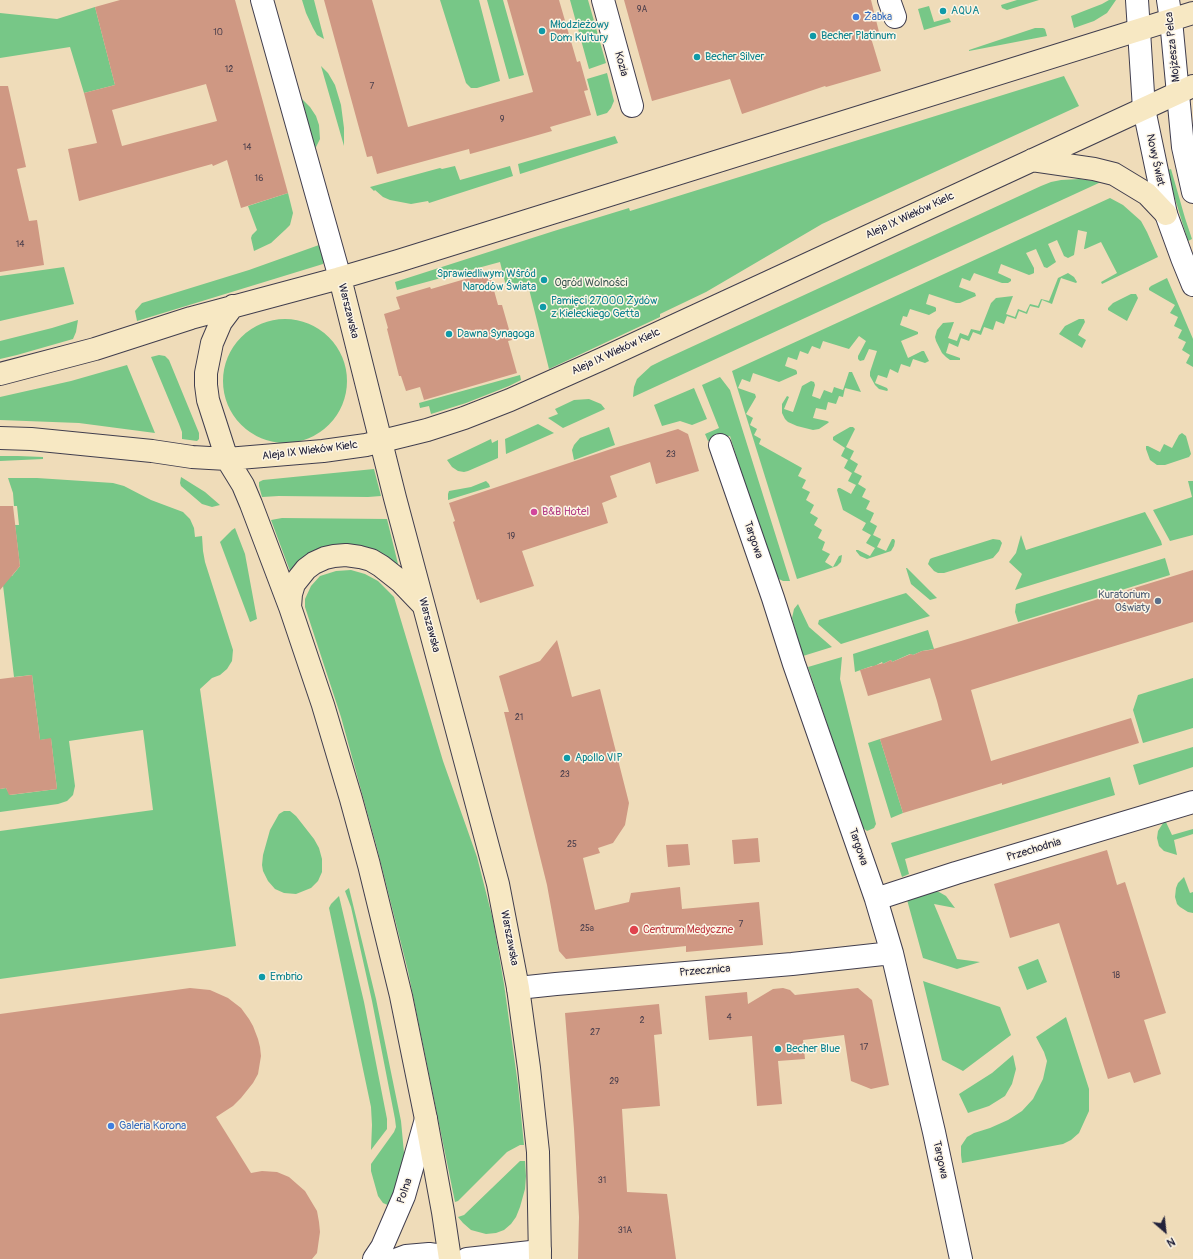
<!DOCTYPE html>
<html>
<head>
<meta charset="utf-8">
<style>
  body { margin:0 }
  #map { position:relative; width:1193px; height:1259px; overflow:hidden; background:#efdcb9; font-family:Pangolin,sans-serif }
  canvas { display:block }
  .north { position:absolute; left:1145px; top:1211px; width:40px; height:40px; -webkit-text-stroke:3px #fcf5e5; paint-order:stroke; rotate:152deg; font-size:11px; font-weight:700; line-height:16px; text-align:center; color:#22223b }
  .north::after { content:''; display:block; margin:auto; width:14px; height:18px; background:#22223b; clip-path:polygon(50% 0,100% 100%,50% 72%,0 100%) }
</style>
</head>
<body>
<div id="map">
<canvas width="1193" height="1259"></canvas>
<div class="north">N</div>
</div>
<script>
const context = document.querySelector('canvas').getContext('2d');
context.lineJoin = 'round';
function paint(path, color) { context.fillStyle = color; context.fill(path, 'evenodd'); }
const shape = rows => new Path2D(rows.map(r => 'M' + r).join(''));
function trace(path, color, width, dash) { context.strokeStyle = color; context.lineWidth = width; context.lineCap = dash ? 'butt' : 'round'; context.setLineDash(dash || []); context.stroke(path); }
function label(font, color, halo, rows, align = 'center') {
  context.font = font + ' Pangolin,sans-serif'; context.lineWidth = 3; context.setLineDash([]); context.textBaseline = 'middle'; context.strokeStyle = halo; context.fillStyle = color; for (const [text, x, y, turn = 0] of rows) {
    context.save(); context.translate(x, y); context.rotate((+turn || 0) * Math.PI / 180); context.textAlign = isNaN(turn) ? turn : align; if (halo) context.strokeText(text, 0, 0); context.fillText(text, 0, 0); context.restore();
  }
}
const green = shape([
  [302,0,314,0,324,39,317,35,313,28,306,13],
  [440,0,479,0,500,81,477,88,471,88,466,83],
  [487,0,503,0,524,75,509,79],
  [570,0,588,0,606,63,589,69],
  [1017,0,1039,0,1007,10,1002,8,1001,5],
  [1109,0,1116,0,1107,13,1094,21,1074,28,1071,16,1102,4],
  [929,6,934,22,949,18,951,22,924,30,918,9],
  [95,7,115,85,84,93,70,47,0,58,0,13,57,19],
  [1035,28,1043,28,1045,29,1047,36,969,51,969,50],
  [321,66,328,73,335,85,341,105,344,128,344,146],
  [607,73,614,101,611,108,607,113,597,116,587,79],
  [1064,76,1079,106,856,208,822,224,706,292,660,314,660,317,549,369,528,285,507,290,500,262,397,290,395,282,554,231,629,208,630,211],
  [302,99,310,107,316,116,319,125,320,139,315,149],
  [615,136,618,143,520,174,518,164],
  [455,166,460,180,510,166,513,176,429,203,428,201,411,204,390,200,383,197,375,190,374,191,370,187,440,168,442,169],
  [1171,169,1185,218,1192,239,1188,241,1172,189,1168,170],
  [1080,179,1101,182,633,397,634,387,637,379,651,366,663,360,1041,186,1051,182,1061,180],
  [288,193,293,213,290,225,285,230,271,243,254,251,251,238,252,235,257,230,248,206],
  [1110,198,1123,205,1141,221,1147,232,1158,257,1102,284,1101,282,1117,273,1101,242,1085,249,1084,249,1087,232,1078,230,1074,255,1068,258,1064,256,1057,240,1048,244,1056,262,1047,268,1044,267,1036,249,1026,253,1034,268,1034,273,1032,274,1029,275,1001,264,998,273,1011,279,1011,281,1008,283,1002,283,974,273,970,281,962,278,959,287,975,293,976,296,960,303,956,303,929,294,926,304,935,307,936,308,936,311,929,315,910,309,907,317,903,316,900,325,918,332,918,334,901,341,908,358,922,351,924,351,929,361,925,363,913,359,910,367,901,364,898,373,890,369,887,378,878,375,875,383,887,388,888,390,887,391,879,389,875,385,870,376,870,372,877,351,869,349,864,360,860,361,858,359,858,356,866,341,859,336,849,349,823,341,820,349,812,346,808,354,800,351,797,360,788,357,785,366,796,370,797,372,797,374,779,382,753,373,750,382,742,379,738,388,755,394,756,397,746,414,753,418,750,425,757,429,754,435,761,439,759,444,802,468,798,476,806,480,802,488,810,492,806,500,814,505,810,513,818,518,814,525,822,530,818,538,825,542,822,550,830,554,825,562,833,567,839,556,842,555,841,562,837,566,797,579,732,371],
  [319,245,324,261,323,264,137,321,135,311,142,303,249,270],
  [64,267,74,304,0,321,0,276],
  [1068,273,1074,277,1077,282,1076,283,1061,278,1052,304,1042,300,1039,308,1030,306,1027,314,1019,311,1016,319,1007,316,1004,324,996,321,993,330,984,327,981,335,973,332,969,341,961,338,958,347,949,343,946,353,960,358,960,360,950,360,946,357,942,353,936,341,935,337,937,330,943,323,954,322,948,338,957,341,960,333,968,336,971,329,980,331,991,303,996,298,1013,296,1006,314,1015,317,1018,309,1026,312,1030,304,1038,306,1041,299,1049,301,1058,278],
  [1167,278,1193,339,1193,367,1186,363,1190,355,1182,350,1186,342,1178,338,1182,330,1174,326,1178,317,1170,313,1175,305,1149,290,1149,288,1151,286],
  [1131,294,1136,294,1138,298,1127,321,1108,310,1108,308,1113,303],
  '223 381a62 62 0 1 1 124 0a62 62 0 1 1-124 0Z',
  [1079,319,1084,319,1085,322,1078,335,1086,340,1082,348,1059,334,1065,326],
  [78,320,76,332,73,339,17,355,0,359,0,341,52,328],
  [159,355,165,356,169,360,199,433,199,439,197,441,182,439,182,432,179,424,151,357],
  [127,365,155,433,79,423,0,420,0,397,71,381],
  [849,372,852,372,861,392,845,388,843,397,839,396,836,404,828,402,826,410,816,408,813,418,827,421,829,422,828,423,819,429,813,430,797,426,788,422,785,419,782,413,782,404,787,396,789,397,784,409,793,412,802,386,811,381,814,382,815,385,812,396,820,399,824,390,832,393,834,387,843,390],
  [520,375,521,380,509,386,466,403,431,414,429,406,420,408,419,403],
  [720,377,730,390,790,581,783,581,779,579,776,573,750,500,730,436,708,441,705,434,719,428,702,385],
  [694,388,707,419,692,425,680,421,662,426,654,405],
  [589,399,601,404,605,409,563,428,548,418,558,414,555,409,574,400],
  [538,424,554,433,506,454,505,439],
  [609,427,615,445,574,460,572,450,574,445,580,438],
  [850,427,853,427,855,429,846,447,854,451,850,459,858,464,854,472,862,476,858,484,866,489,862,497,870,501,866,509,874,513,870,522,877,526,873,535,881,539,877,547,886,551,892,539,894,539,895,541,894,546,891,551,867,559,860,556,856,551,856,550,858,550,870,556,875,548,866,543,871,535,862,530,866,523,843,510,837,490,838,488,840,488,851,494,856,485,848,481,852,473,844,468,848,460,841,456,845,448,833,440,833,437,836,435],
  [1182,433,1186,436,1191,454,1189,457,1165,465,1157,465,1150,460,1146,449,1146,446,1148,446,1160,452,1164,444,1172,448,1179,435],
  [491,439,492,443,498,440,498,458,468,471,464,472,458,471,452,467,447,460],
  [0,456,18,456,43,457,43,459,0,461],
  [374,469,381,496,368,497,279,496,262,497,259,486,259,482,263,480],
  [181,477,205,492,220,505,212,507,202,504,181,486,180,483],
  [8,478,37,478,113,483,124,486,151,500,183,512,190,519,194,528,195,537,202,536,203,551,205,562,233,650,232,661,227,669,220,675,212,678,200,689,236,946,0,979,0,831,153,810,143,730,69,741,75,786,73,795,67,801,58,804,0,812,0,789,6,788,10,795,57,789,51,739,40,740,32,675,14,677,2,577,12,576,20,566,15,525,19,525,17,506,14,506,13,493],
  [486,481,489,484,490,487,448,500,448,494,449,491,471,487],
  [1188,481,1193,481,1193,535,1170,541,1153,510,1192,497],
  [1145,512,1161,541,1162,545,1015,590,1022,574,1009,562,1016,553,1021,535,1026,550],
  [282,518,387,519,398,564,397,566,301,561,290,571,271,520],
  [235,528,245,554,257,619,250,622,220,542,232,530],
  [993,539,1000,540,1002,543,999,551,993,558,944,573,938,573,934,571,928,564,930,559,932,558],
  [1165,558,1170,575,1018,622,1015,612,1016,604],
  [906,568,907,568,937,598,930,600,911,584],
  [351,570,365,574,378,581,394,597,443,761,477,857,493,920,504,984,518,1085,524,1145,520,1145,507,1152,458,1201,455,1202,408,971,377,848,341,717,305,607,305,599,311,586,320,576,336,571],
  [906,593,930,616,841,644,818,624,819,620],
  [798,604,809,627,832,647,803,656,792,618,794,609],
  [928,630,934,649,922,651,913,655,910,654,892,662,891,660,883,664,882,662,873,667,872,666,855,672,853,654],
  [842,657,840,679,876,824,874,828,867,831,862,827,808,667],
  [1193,678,1193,728,1143,743,1133,710,1138,695],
  [880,739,903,813,891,818,868,743],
  [1193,747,1193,767,1139,785,1133,765],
  [1110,777,1115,795,905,859,909,874,902,877,891,843],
  [284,811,290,811,296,816,314,839,319,848,322,859,322,872,318,881,311,888,296,894,284,893,275,889,268,881,263,871,262,865,263,855,270,830,279,814],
  [1165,820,1172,835,1193,829,1193,834,1174,840,1177,855,1164,851,1159,846,1157,838,1158,831],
  [1184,877,1190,893,1193,892,1193,913,1188,912,1180,907,1177,904,1175,897,1176,888,1178,883],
  [349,888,376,999,401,1121,404,1153,404,1166,390,1206,383,1203,378,1196,371,1171,371,1164,394,1132,396,1127,395,1119,372,1001,351,907,345,891],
  [932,890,939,892,946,896,955,908,934,904,957,959,980,962,957,969,923,958,906,896],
  [339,896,364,1002,387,1119,387,1129,371,1150,372,1125,371,1107,329,908,331,904],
  [1038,959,1047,982,1027,990,1018,967],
  [923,981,1000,1007,1011,1035,963,1071,942,1060],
  [1066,1017,1089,1089,1089,1111,1079,1133,1071,1140,1063,1144,962,1163,961,1155,961,1146,967,1137,974,1133,990,1128,1008,1120,1022,1111,1033,1099,1043,1079,1047,1061,1044,1052,1036,1037],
  [1013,1055,1016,1069,1012,1084,1005,1096,989,1106,968,1113,959,1094,992,1073],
  [520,1161,525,1161,526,1176,525,1189,520,1207,516,1217,511,1224,504,1230,496,1233,486,1234,471,1230,463,1223,458,1217,464,1215]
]);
const building = shape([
  [120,0,235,0,288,193,241,208,227,160,213,166,212,164,79,201,68,149,97,143,84,93,115,85,95,7],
  [206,84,217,121,122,146,112,110],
  [324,0,372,0,408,127,533,92,507,0,559,0,577,62,580,61,588,90,584,91,591,115,550,127,552,131,524,139,470,154,469,149,377,174,372,156,367,157],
  [624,0,871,0,880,36,871,38,881,71,826,87,825,86,742,114,730,79,652,101],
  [0,86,8,86,26,167,17,169,29,221,37,220,44,265,0,272],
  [489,272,498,305,502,305,512,340,508,341,517,373,424,400,420,387,406,391,401,376,399,376,387,329,388,328,384,314,400,309,396,297,430,287,431,289],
  [678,429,688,434,699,471,656,484,650,462,610,476,617,497,602,503,608,523,522,551,534,586,480,603,479,599,477,600,453,522,455,521,449,503,611,449],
  [0,506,13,506,20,566,0,590],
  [1193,570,1193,622,971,690,991,761,1131,718,1139,743,1002,785,1002,783,903,813,880,739,942,720,937,701,930,678,868,696,860,670,883,663,883,664,891,660,892,662,911,654,913,655,922,651,930,650,961,641],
  [557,640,572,697,600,689,629,803,625,825,613,843,598,848,600,853,583,858,595,910,629,902,631,893,680,887,682,909,759,902,763,945,686,952,686,946,566,959,559,951,547,885,504,712,509,712,499,676,540,661],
  [32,675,40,740,51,738,57,789,9,795,6,788,0,789,0,679],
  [758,838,760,862,734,864,732,840],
  [688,844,690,865,668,867,666,845],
  [1107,850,1117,885,1125,882,1166,1013,1144,1020,1161,1074,1134,1083,1130,1072,1108,1079,1059,923,1010,938,994,884],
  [190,988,210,990,228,998,241,1008,249,1019,253,1026,258,1039,260,1047,261,1056,258,1074,253,1083,241,1098,233,1106,216,1117,251,1173,262,1171,277,1172,289,1177,305,1191,317,1211,319,1222,320,1232,317,1253,312,1259,0,1259,0,1014],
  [783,988,790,990,795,995,858,988,872,1000,889,1085,871,1089,851,1081,844,1035,803,1040,805,1059,778,1061,782,1104,757,1106,752,1036,709,1040,705,996,747,992,748,1004,773,989],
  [659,1004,662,1034,654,1035,660,1106,622,1109,627,1192,667,1194,676,1259,578,1259,579,1217,574,1129,565,1013]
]);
const street = shape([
  [262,0,340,278],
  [603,0,632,106],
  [889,0,895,17],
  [1137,0,1144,109,1166,214,1182,258,1193,285],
  [1168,0,1171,20,1183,147,1193,192],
  [720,445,773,598,794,664,876,899,892,953,934,1132,961,1259],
  [876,899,956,873,1193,802],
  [518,988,556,984,792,964,892,953],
  [374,1259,382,1247,404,1196,426,1119],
  [398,1259,406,1256,429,1254,436,1255,446,1259],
  [467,1259,540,1251]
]);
const secondary = shape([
  [1032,160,1094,169,1114,174,1147,194,1166,214],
  [340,278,395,498,498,884,518,988,529,1068,538,1152,540,1259],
  [233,306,221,322,212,343,206,373,206,385,208,400,227,459,243,485,251,504,290,607,323,705,351,799,369,865,401,996,426,1119,443,1212,450,1259],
  [0,374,95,349,191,318,340,278,398,261,1193,13],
  [0,438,31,439,152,451,192,457,227,459,323,451,366,445,427,430,464,418,510,400,602,359,1193,86],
  [290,607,291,594,294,584,306,569,314,563,325,558,334,556,346,555,360,557,371,560,381,566,400,581,423,605]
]);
const markers = [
  [943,11,4,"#0f9aa8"],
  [856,17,4,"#3f7fe0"],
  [542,31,4,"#0f9aa8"],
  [813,36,4,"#0f9aa8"],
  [697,57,4,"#0f9aa8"],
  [544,280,4,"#0f9aa8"],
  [543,307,4,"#0f9aa8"],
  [449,334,4,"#0f9aa8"],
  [534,512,4,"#d1479c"],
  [1158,601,4,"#5c6f8a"],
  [567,758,4,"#0f9aa8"],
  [634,930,5,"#e0444e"],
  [262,977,4,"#0f9aa8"],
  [778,1049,4,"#0f9aa8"],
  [111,1126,4,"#3f7fe0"]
];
const numberNames = [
  ["9A",642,10],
  ["10",218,33],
  ["12",229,70],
  ["7",372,87],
  ["9",502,120],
  ["14",247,148],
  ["16",259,179],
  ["14",20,245],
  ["23",671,455],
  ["19",511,537],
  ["21",519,718],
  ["23",565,775],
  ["25",572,845],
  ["7",741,925],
  ["25a",587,929],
  ["18",1116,976],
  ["4",729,1018],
  ["2",642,1021],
  ["27",595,1033],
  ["17",864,1048],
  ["29",614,1082],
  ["31",602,1181],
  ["31A",625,1231]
];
const cultureNames = [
  ["AQUA",951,11],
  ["Młodzieżowy",550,25],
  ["Dom Kultury",550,38],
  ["Becher Platinum",821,36],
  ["Becher Silver",705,57],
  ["Sprawiedliwym Wśród",536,274,"right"],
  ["Narodów Świata",536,287,"right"],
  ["Pamięci 27000 Żydów",551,301],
  ["z Kieleckiego Getta",551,314],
  ["Dawna Synagoga",457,334],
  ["Apollo VIP",575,758],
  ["Embrio",270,977],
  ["Becher Blue",786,1049]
];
const shopNames = [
  ["Żabka",864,17],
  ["Galeria Korona",119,1126]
];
const streetNames = [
  ["Mojżesza Pelca",1173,47,-96],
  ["Kozia",621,64,75],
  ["Nowy Świat",1155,160,78],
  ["Aleja IX Wieków Kielc",910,216,-25],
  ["Warszawska",348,311,76],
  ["Aleja IX Wieków Kielc",616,352,-25],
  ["Aleja IX Wieków Kielc",310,451,-7],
  ["Targowa",753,540,71],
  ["Warszawska",429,625,75],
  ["Targowa",858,847,71],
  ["Przechodnia",1034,850,-17],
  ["Warszawska",509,938,79],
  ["Przecznica",705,971,-5],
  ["Targowa",940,1160,78],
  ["Polna",405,1191,-71]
];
const parkNames = [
  ["Ogród Wolności",591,283]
];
const hotelNames = [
  ["B&B Hotel",542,512]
];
const serviceNames = [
  ["Kuratorium",1150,595],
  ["Oświaty",1150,608]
];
const healthNames = [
  ["Centrum Medyczne",643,930]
];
paint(green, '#77c787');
paint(building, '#cf9883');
trace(street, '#413e4e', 24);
trace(secondary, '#413e4e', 24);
trace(street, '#fff', 22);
trace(secondary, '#f7e8c3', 22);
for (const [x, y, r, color] of markers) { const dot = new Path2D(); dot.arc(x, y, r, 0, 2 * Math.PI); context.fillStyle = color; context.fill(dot); trace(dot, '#fcf5e5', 1.5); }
label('9px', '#4d404d', null, numberNames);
label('11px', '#0d838f', '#fcf5e5', cultureNames, 'left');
label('11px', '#366cbe', '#fcf5e5', shopNames, 'left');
label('11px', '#22223b', '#fcf5e5', streetNames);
label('11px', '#405c56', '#fcf5e5', parkNames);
label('11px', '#b23c85', '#fcf5e5', hotelNames, 'left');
label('11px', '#4e5e75', '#fcf5e5', serviceNames, 'right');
label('11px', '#be3a42', '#fcf5e5', healthNames, 'left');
</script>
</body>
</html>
